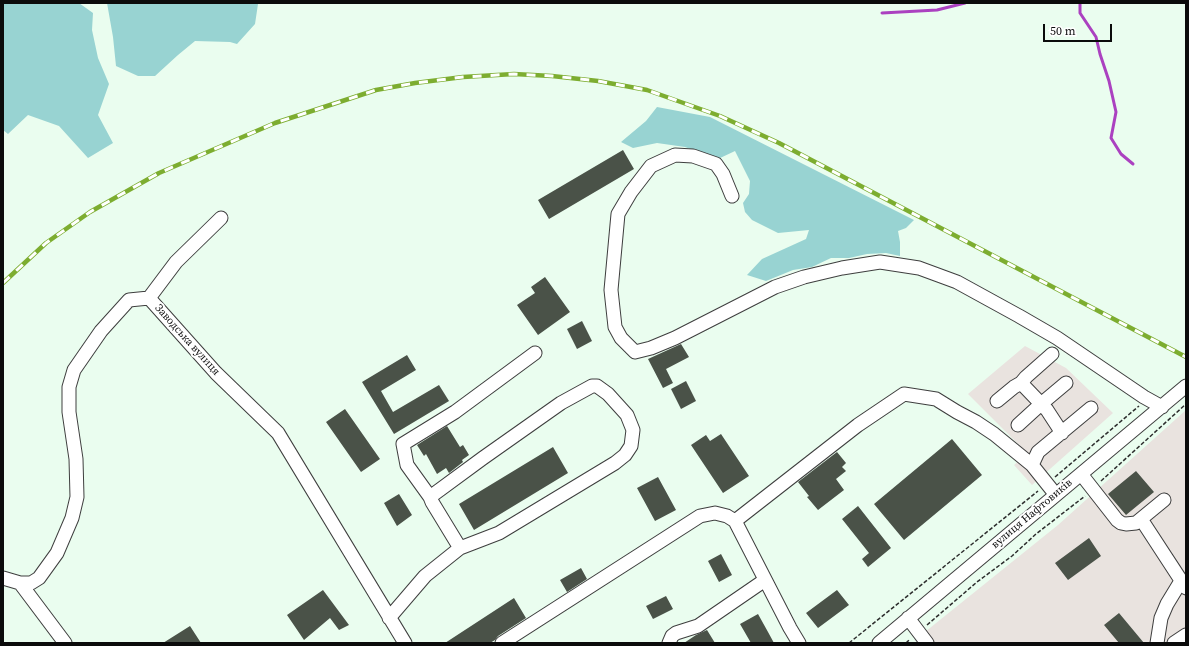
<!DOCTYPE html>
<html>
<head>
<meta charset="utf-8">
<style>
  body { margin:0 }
  #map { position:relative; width:1189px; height:646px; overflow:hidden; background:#eafdef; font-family:"Source Serif 4",serif }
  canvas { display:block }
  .frame { position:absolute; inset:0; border:4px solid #0b0b0b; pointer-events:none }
  .scale { position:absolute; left:1043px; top:24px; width:69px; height:18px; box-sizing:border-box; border:2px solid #0b0b0b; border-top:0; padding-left:5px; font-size:12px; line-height:14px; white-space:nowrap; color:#0b0b0b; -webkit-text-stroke:3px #fff; paint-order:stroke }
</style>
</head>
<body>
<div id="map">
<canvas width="1189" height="646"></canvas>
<div class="frame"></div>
<div class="scale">50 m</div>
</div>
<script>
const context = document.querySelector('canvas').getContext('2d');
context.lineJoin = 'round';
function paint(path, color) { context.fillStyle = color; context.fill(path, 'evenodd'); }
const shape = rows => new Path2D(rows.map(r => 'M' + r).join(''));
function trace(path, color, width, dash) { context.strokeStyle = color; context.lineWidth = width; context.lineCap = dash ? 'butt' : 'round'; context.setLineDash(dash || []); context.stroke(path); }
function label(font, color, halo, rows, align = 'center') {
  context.font = font + ' "Source Serif 4",serif'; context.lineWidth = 4; context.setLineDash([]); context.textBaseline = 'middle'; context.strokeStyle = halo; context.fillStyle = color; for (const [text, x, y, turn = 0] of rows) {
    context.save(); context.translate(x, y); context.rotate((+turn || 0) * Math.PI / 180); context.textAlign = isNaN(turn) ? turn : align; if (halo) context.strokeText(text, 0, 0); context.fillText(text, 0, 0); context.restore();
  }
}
const industrial = shape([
  [1025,346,1066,368,1113,413,1032,485,1014,465,1027,453,968,394],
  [1186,410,1186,643,918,643,915,640,1058,525]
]);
const forest = shape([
  [3,3,79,3,93,13,92,30,98,58,109,84,98,115,113,143,88,158,59,126,28,115,8,134,3,130],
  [107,3,258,3,258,4,255,24,237,44,230,42,195,41,178,55,155,76,138,76,116,66,113,37],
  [657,107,710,117,914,220,906,228,898,231,900,242,900,256,886,253,867,254,849,258,831,258,812,267,793,270,766,281,747,275,762,259,806,239,809,230,778,233,752,220,745,212,743,203,749,194,750,181,735,151,718,159,685,147,657,143,633,148,621,142,646,121]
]);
const stream = shape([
  [1080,3,1080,13,1096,37,1100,54,1109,81,1116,112,1111,138,1121,154,1133,164],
  [882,13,937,10,965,3]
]);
const building = shape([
  [623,150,634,169,549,219,538,200],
  [545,277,570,312,538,335,517,305,535,293,531,287],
  [582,321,592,341,577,349,567,329],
  [681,344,689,357,666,369,673,383,663,388,648,359],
  [407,355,416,370,381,391,393,412,439,385,449,401,394,434,362,382],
  [686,381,696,401,681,409,671,389],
  [345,409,380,459,361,472,326,422],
  [447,426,460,447,463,445,469,455,462,460,463,462,449,473,446,468,437,474,426,454,424,456,417,445],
  [721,434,749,476,723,493,691,445,706,435,710,441],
  [952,439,982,475,904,540,874,504],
  [553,447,568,473,474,530,459,504],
  [837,452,846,463,842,467,846,471,836,479,844,490,818,510,807,497,809,496,798,482],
  [1136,471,1154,492,1126,515,1108,494],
  [658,477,676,510,655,521,637,488],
  [399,494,412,515,397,526,384,503],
  [858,506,891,548,868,567,862,559,869,553,842,519],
  [1089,538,1101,556,1068,580,1055,563],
  [721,554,732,575,719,582,708,561],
  [581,568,587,579,567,592,560,580],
  [323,590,349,625,339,630,330,618,304,640,287,615],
  [837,590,849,605,818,628,806,613],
  [666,596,673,609,653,619,646,606],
  [514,598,526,618,498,636,495,640,490,643,445,643],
  [1119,613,1144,643,1119,643,1104,625],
  [758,614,768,632,774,643,751,643,740,624],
  [190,626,201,643,163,643],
  [707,630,715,643,684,643,696,635]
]);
const path = shape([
  [1055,477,1139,406],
  [1101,481,1186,404],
  [927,625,977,582,1012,556,1036,534,1085,496],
  [849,643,1038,491],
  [906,643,910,639]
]);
const minor = shape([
  [732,196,723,174,716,164,693,156,675,155,651,166,631,192,618,214,611,290,615,327,621,338,635,352,651,348,675,338,775,287,804,277,842,268,880,262,919,268,957,282,1019,316,1057,338,1144,397,1162,407],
  [149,298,176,262,221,218],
  [1021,383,1047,410,1062,433],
  [997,401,1014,387,1021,383,1026,377,1052,354],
  [1018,425,1041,404,1066,383],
  [1081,474,1117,520,1121,523,1126,524,1136,523,1164,500],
  [1056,495,1032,465,1038,452,1091,408],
  [1141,519,1186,588],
  [735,521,858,425,904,394,936,399,957,412,976,422,994,434,1032,465],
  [460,548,432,502,430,497,407,465,403,444,455,412,535,353],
  [3,578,20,583,31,583,39,578,57,553,72,518,77,497,76,459,69,412,69,387,74,370,101,331,129,300,149,298,216,373,278,433,405,643],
  [20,583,65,643],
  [389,618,425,576,460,548,499,533,615,463,625,455,631,446,633,430,627,415,608,394,597,386,592,386,561,403,483,458,430,497],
  [908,618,927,643],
  [502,643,700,516,715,513,727,516,735,521,790,628,799,643],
  [669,643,672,636,676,633,698,626,765,580],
  [879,643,1186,386],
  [1157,643,1161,618,1167,604,1181,581],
  [1174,643,1186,635]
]);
const rail = shape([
  [3,283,46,243,90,212,159,173,275,123,376,90,415,83,463,77,514,74,552,76,598,81,647,90,720,116,779,143,1186,357]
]);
const streetNames = [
  ["Заводська вулиця",187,340,48],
  ["вулиця Нафтовиків",1032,514,-40]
];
paint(industrial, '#e9e3df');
paint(forest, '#98d3d2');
trace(stream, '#ab41c0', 3);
paint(building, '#4a5248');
trace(minor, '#3e3e3e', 15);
trace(path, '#2d2d2d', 1.5, [4, 2]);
trace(minor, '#fff', 13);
trace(rail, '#7dad30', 4.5);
trace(rail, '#fff', 3, [9]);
label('11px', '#0b0b0b', '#fff', streetNames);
</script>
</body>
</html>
